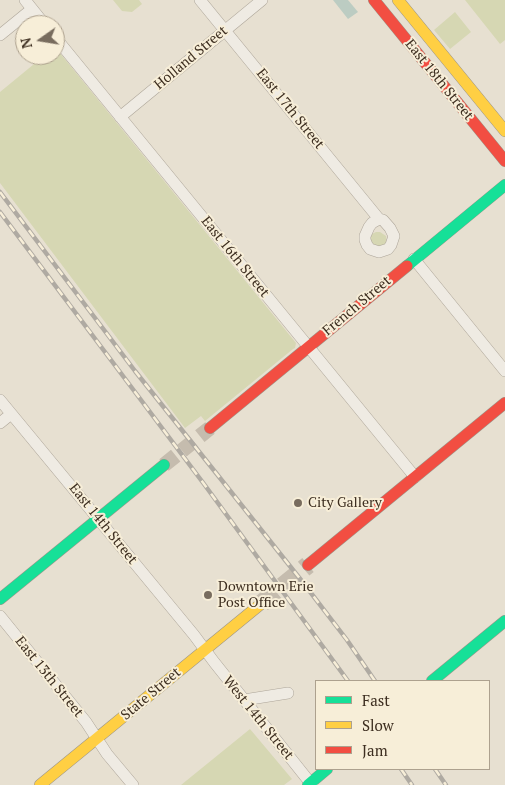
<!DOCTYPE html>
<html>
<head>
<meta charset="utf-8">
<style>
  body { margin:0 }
  #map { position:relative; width:505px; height:785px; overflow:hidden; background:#e7e0d1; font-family:"PT Serif",serif }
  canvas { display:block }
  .legend { position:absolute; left:315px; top:680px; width:175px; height:90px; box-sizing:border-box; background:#f7eed8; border:1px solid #ada18e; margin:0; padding:6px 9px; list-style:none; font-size:15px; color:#3d2e20 }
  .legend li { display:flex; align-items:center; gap:10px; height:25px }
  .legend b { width:25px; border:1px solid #ada18e }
  .north { position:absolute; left:15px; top:15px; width:50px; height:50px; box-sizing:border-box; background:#f7eed8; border:1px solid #ada18e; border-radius:50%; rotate:257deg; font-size:14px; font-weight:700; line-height:20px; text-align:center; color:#3d2e20 }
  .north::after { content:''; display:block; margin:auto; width:18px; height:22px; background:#786c5e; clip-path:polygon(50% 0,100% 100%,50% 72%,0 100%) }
</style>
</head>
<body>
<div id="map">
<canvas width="505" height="785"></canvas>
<ul class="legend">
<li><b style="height:6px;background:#16e098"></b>Fast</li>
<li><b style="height:6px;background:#ffcf43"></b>Slow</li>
<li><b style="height:6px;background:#f24e42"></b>Jam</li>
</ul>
<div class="north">N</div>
</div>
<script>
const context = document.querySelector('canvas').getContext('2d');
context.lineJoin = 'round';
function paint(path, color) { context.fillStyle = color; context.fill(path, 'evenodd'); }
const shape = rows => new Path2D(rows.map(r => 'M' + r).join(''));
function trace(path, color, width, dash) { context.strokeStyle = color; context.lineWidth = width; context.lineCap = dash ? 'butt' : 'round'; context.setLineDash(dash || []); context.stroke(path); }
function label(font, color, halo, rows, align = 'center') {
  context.font = font + ' "PT Serif",serif'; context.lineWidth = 4; context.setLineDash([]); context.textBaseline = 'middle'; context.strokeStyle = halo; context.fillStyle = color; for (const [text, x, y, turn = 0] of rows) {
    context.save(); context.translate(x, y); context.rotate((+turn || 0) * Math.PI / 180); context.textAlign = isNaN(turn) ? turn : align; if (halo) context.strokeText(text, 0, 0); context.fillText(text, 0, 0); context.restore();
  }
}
const green = shape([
  [113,0,139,0,142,4,132,12,122,11],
  [465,0,505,0,505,40,500,44],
  [455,12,471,32,450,49,434,30],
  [55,47,296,343,295,348,293,349,205,421,201,416,185,428,0,183,0,92,45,55,55,55],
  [376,232,380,232,386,236,387,243,381,248,372,245,370,238,372,234],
  [250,729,292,779,284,785,181,785]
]);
const water = shape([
  [333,0,348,0,358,12,348,19]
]);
const secondaryTunnel = shape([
  [164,465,210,428]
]);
const primaryTunnel = shape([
  [262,603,308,565]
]);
const street = shape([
  [25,0,45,25],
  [200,0,379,219],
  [0,35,32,9],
  [55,37,415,477],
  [120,117,262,0],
  [379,219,383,220,390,228,394,236,391,245,388,249,379,252,370,249,367,245,365,240,365,236,369,227,372,223,379,219],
  [414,259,505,371],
  [0,400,194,635,214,662,312,785],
  [0,423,11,414],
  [0,616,86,722,107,754,133,785],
  [244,700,288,693]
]);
const fast = shape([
  [407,266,505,185],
  [0,599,164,465],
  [432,681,505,621],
  [308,785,327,769]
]);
const slow = shape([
  [398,0,505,131],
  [40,785,262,603]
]);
const jam = shape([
  [374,0,505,161],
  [210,428,407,266],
  [308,565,505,403]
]);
const rail = shape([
  [0,192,135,371,301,580,347,640,375,681],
  [0,212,204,484,348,681],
  [401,769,412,785],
  [435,769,446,785]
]);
const markers = [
  [298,503,5,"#786c5e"],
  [208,595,5,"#786c5e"]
];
const streetNames = [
  ["Holland Street",191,58,-40],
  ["East 18th Street",439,80,51],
  ["East 17th Street",290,109,51],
  ["East 16th Street",235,257,51],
  ["French Street",357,306,-40],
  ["East 14th Street",103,524,51],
  ["East 13th Street",49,677,51],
  ["State Street",151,694,-40],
  ["West 14th Street",258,718,51]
];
const poiNames = [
  ["City Gallery",308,503],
  ["Downtown Erie",218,587],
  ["Post Office",218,603]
];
paint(green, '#d6d7b3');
paint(water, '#bcccc2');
trace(secondaryTunnel, '#c5bcae', 15, [15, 8]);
trace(primaryTunnel, '#c5bcae', 18, [18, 9]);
trace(street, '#ada599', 12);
trace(fast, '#9c958a', 12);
trace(slow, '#9c958a', 12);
trace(jam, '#9c958a', 12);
trace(street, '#efebe3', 11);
trace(fast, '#16e098', 11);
trace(slow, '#ffcf43', 11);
trace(jam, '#f24e42', 11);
trace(rail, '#afaaa2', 4.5);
trace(rail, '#f7eed8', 2.5, [8]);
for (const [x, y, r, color] of markers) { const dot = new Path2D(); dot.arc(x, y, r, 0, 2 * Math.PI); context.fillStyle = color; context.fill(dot); trace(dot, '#f7eed8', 2); }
label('14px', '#3d2e20', '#f7eed8', streetNames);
label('14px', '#3d2e20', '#f7eed8', poiNames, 'left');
</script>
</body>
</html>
